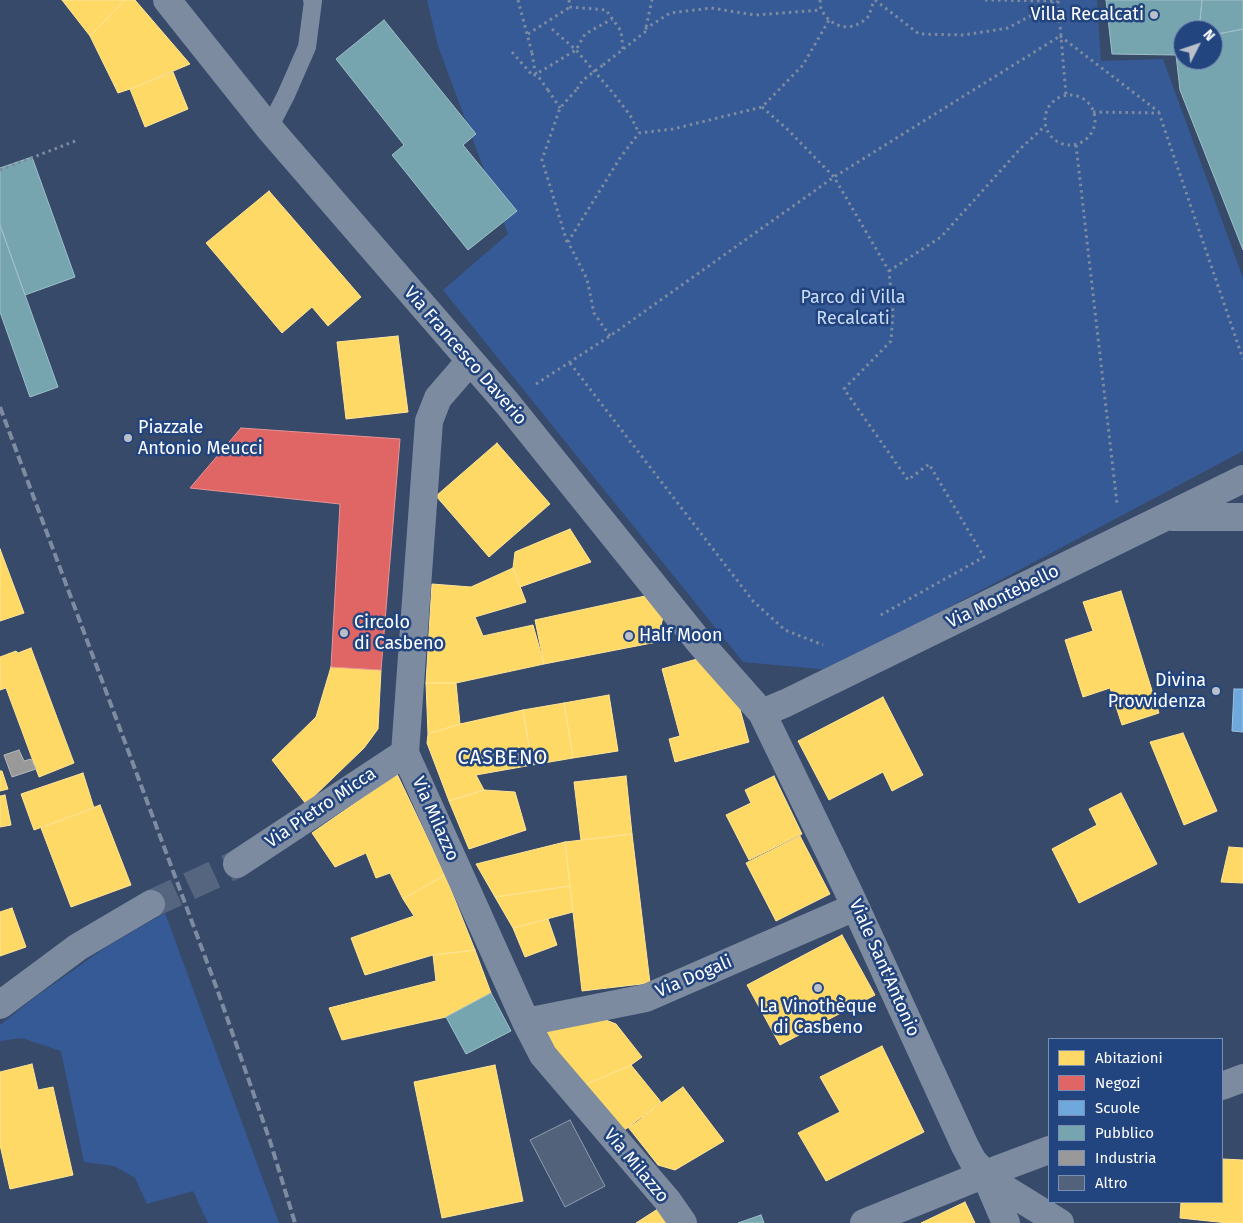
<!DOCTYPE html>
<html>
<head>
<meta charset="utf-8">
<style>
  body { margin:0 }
  #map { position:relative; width:1243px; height:1223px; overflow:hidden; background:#374a6a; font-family:"Fira Sans",sans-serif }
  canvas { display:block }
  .legend { position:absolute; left:1048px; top:1038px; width:175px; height:165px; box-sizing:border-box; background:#22447f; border:1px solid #7a8fb2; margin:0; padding:6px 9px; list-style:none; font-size:15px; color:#fff }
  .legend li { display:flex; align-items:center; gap:10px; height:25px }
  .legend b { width:25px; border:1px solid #7a8fb2 }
  .north { position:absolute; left:1173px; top:20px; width:50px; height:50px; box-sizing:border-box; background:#22447f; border:1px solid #7a8fb2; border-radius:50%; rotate:49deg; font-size:14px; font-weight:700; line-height:20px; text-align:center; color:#fff }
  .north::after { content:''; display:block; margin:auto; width:18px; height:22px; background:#b9c0cb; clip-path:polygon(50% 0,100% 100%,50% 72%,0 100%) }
</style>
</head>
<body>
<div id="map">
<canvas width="1243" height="1223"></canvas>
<ul class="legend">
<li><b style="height:14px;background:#ffd966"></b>Abitazioni</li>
<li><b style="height:14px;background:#e06666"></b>Negozi</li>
<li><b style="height:14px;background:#6fa8dc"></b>Scuole</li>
<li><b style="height:14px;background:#76a5af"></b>Pubblico</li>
<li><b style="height:14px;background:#999"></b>Industria</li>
<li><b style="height:14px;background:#52627b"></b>Altro</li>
</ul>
<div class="north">N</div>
</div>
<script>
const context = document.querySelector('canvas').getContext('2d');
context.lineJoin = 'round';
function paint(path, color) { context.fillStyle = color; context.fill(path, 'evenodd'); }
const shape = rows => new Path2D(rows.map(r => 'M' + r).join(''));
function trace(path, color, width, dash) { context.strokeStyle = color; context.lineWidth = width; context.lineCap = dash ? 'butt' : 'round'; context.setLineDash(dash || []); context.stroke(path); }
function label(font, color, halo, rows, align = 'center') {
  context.font = font + ' "Fira Sans",sans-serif'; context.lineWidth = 5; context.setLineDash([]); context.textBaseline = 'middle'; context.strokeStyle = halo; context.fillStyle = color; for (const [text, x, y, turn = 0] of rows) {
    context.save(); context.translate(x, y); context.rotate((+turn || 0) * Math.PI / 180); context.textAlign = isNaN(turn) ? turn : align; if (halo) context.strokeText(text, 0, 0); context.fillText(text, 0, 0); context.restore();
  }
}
const green = shape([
  [427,0,1097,0,1101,61,1163,59,1243,278,1243,451,831,670,743,662,443,290,508,234,438,46],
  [165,913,279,1223,208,1223,193,1191,147,1204,135,1178,114,1166,84,1162,61,1051,22,1038,0,1041,0,1025,34,998,106,947]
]);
const homes = shape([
  [62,0,125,0,90,36,62,0],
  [125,0,135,0,190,64,130,89,118,93,90,36,125,0],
  [173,72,188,109,145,127,130,89,173,72],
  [269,191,361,297,328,326,312,307,282,333,206,243,269,191],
  [398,336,408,412,346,419,337,342,398,336],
  [497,443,550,504,489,557,436,496,497,443],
  [570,529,591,562,520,587,513,568,515,552,570,529],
  [0,549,24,613,0,621,0,549],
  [513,568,526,602,475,617,483,636,533,625,544,664,456,683,426,683,432,584,471,587,513,568],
  [1121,591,1159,713,1122,725,1110,688,1083,697,1065,640,1093,631,1083,602,1121,591],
  [645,596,663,617,657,642,544,664,535,620,645,596],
  [31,648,74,763,39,777,6,688,0,690,0,657,16,651,18,653,31,648],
  [704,657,735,691,749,742,675,762,669,739,680,736,662,669,704,657],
  [331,667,381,670,378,729,364,748,306,804,272,760,316,717,331,667],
  [426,683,456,683,460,724,428,734,426,683],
  [609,695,618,751,573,758,564,703,609,695],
  [883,697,923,775,892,791,883,772,829,800,798,741,883,697],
  [564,703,573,758,532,765,523,710,564,703],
  [523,710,532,765,476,775,484,790,449,801,427,743,428,734,460,724,523,710],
  [1183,733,1217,811,1184,825,1150,742,1183,733],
  [0,771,2,771,8,789,0,791,0,771],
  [83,773,94,808,34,830,21,794,83,773],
  [397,774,445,875,403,899,390,873,376,878,366,853,335,867,312,833,397,774],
  [626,776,632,834,581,840,574,782,626,776],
  [774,776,802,834,749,860,726,815,751,803,745,790,774,776],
  [484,790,515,792,526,830,469,849,449,801,484,790],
  [1121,793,1157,864,1079,903,1052,849,1097,825,1089,809,1121,793],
  [5,795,11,825,0,827,0,796,5,795],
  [100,805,131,885,71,907,41,828,100,805],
  [632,834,650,983,582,991,565,842,632,834],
  [800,836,830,894,776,921,746,863,800,836],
  [565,842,570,886,495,897,476,864,565,842],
  [1229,847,1243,848,1243,883,1221,882,1229,847],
  [445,875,475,950,433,955,365,975,351,938,414,916,403,899,445,875],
  [570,886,573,912,513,928,495,897,570,886],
  [12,908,26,947,0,956,0,912,12,908],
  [548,919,557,945,525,957,513,928,548,919],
  [842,935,875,995,780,1045,747,985,842,935],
  [475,950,491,993,446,1017,342,1040,329,1008,436,981,433,955,475,950],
  [593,1015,616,1024,642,1057,631,1065,585,1085,540,1031,593,1015],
  [882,1046,924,1132,826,1181,798,1133,840,1112,820,1077,882,1046],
  [32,1064,38,1090,53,1087,73,1175,10,1189,0,1145,0,1072,32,1064],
  [495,1065,523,1201,442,1218,414,1082,495,1065],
  [631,1065,661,1102,637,1122,624,1130,585,1085,631,1065],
  [683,1087,724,1141,675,1170,658,1165,628,1127,683,1087],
  [1222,1159,1243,1160,1243,1223,1228,1223,1180,1218,1181,1202,1222,1202,1222,1159],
  [965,1202,975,1223,921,1223,965,1202],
  [664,1205,676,1223,636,1223,664,1205]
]);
const shops = shape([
  [241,428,400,439,381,670,331,667,340,504,190,488,241,428]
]);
const schools = shape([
  [1234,689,1243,689,1243,732,1232,731,1234,689]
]);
const public = shape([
  [1106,0,1202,0,1199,30,1183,30,1183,50,1176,55,1112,54,1106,0],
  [1202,0,1243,0,1243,29,1213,35,1213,30,1199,30,1202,0],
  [384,20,476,134,463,145,517,211,468,250,392,155,404,145,336,59,384,20],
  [1243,29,1243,250,1180,90,1176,55,1183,50,1183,60,1213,60,1213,35,1243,29],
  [32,157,75,277,25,295,0,225,0,168,32,157],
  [0,225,58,387,30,397,0,312,0,225],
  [491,993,511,1031,466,1054,446,1017,491,993],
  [761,1215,764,1223,738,1223,761,1215]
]);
const industry = shape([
  [19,750,24,761,31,759,36,769,12,777,4,755,19,750]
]);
const building = shape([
  [570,1120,605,1186,565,1207,530,1140,570,1120]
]);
const streetTunnel = shape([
  [151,904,237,864]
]);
const path = shape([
  [518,0,532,53],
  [569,0,570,7,606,10,621,31,623,49],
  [820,0,821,10,829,20,837,25,846,27,854,26,862,22,869,16,874,0],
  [875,0,919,34,964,35,1008,28,1058,1],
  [985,0,1057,1],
  [1058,1,1066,95],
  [552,29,576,50,613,93,630,115,639,133],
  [645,29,670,13,711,8,755,15,821,10],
  [528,34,570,7],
  [1060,36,1159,112],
  [512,52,533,76,576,50,585,34,612,19],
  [603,65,645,32,652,0],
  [548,90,560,108],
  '1045 120a25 25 0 1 1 50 0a25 25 0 1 1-50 0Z',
  [762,107,787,129,834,177,889,271,893,313,891,341,844,389,908,480,929,464,984,557,879,616],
  [1093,112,1159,113,1243,359],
  [1076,145,1117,504],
  [0,170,78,140],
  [567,242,542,160,560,108,577,89],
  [889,271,941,237,1020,149,1045,126],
  [610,336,594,313,587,279,568,242,620,158,639,133,673,129,762,107,803,65,829,20],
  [570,363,753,601,785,630,823,645],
  [536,384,610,336,834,177,1060,36]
]);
const lane = shape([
  [269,128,286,95,307,47,313,1,312,0]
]);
const street = shape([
  [167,0,269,128,507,403,700,643,762,713,850,895,965,1146,973,1161,985,1174,1006,1223],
  [470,361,438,398,429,421,405,753,526,1022,543,1055,667,1200,683,1223],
  [1173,517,1243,517],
  [762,713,786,703,1243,479],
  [237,864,405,753],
  [0,1005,78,947,151,904],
  [526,1022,646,998,855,907],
  [1222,1086,1243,1078],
  [986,1174,1005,1189,1060,1223],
  [864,1223,985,1174,1049,1150]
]);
const rail = shape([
  [0,407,217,989,270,1141,295,1223]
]);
const pathBridge = shape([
  [532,53,535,72,548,90],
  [577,89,583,80,603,65]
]);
const markers = [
  [1154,15,5,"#b9c0cb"],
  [128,438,5,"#b9c0cb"],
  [344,633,5,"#b9c0cb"],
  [629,636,5,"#b9c0cb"],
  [1216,691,5,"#b9c0cb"],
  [818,988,5,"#b9c0cb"]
];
const poiNames = [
  ["Villa Recalcati",1144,15,"right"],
  ["Piazzale",138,428],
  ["Antonio Meucci",138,449],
  ["Circolo",354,623],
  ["di Casbeno",354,644],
  ["Half Moon",639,636],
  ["Divina",1206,681,"right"],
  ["Provvidenza",1206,702,"right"],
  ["La Vinothèque",818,1007,"center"],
  ["di Casbeno",818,1028,"center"]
];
const parkNames = [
  ["Parco di Villa",853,298],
  ["Recalcati",853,319]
];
const streetNames = [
  ["Via Francesco Daverio",465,356,49],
  ["Via Montebello",1003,597,-26],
  ["Via Pietro Micca",321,808,-34],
  ["Via Milazzo",435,819,66],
  ["Viale Sant'Antonio",884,968,66],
  ["Via Dogali",694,977,-23],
  ["Via Milazzo",636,1166,50]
];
const quarterNames = [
  ["CASBENO",503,758]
];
paint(green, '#355a96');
paint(homes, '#ffd966');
trace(homes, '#ffe494', 1);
paint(shops, '#e06666');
trace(shops, '#e99494', 1);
paint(schools, '#6fa8dc');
trace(schools, '#9ac2e6', 1);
paint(public, '#76a5af');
trace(public, '#9fc0c7', 1);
paint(industry, '#999');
trace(industry, '#b8b8b8', 1);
paint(building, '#52627b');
trace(building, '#909baf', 1);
trace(streetTunnel, '#556580', 28, [28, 14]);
trace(path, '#7d8ba0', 3, [2.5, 4]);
trace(lane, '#7d8ba0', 18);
trace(street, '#7d8ba0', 28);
trace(rail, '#7e8ba0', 4, [9, 4]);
trace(pathBridge, '#7d8ba0', 3, [2.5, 4]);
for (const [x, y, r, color] of markers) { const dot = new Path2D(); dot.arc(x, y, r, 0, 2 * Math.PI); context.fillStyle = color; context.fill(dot); trace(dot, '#22447f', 2); }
label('18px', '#fff', '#22447f', poiNames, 'left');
label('18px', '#cadbf5', '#22447f', parkNames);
label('18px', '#fff', '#22447f', streetNames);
context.letterSpacing = '1px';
label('20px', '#fff', '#22447f', quarterNames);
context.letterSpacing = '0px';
</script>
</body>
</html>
